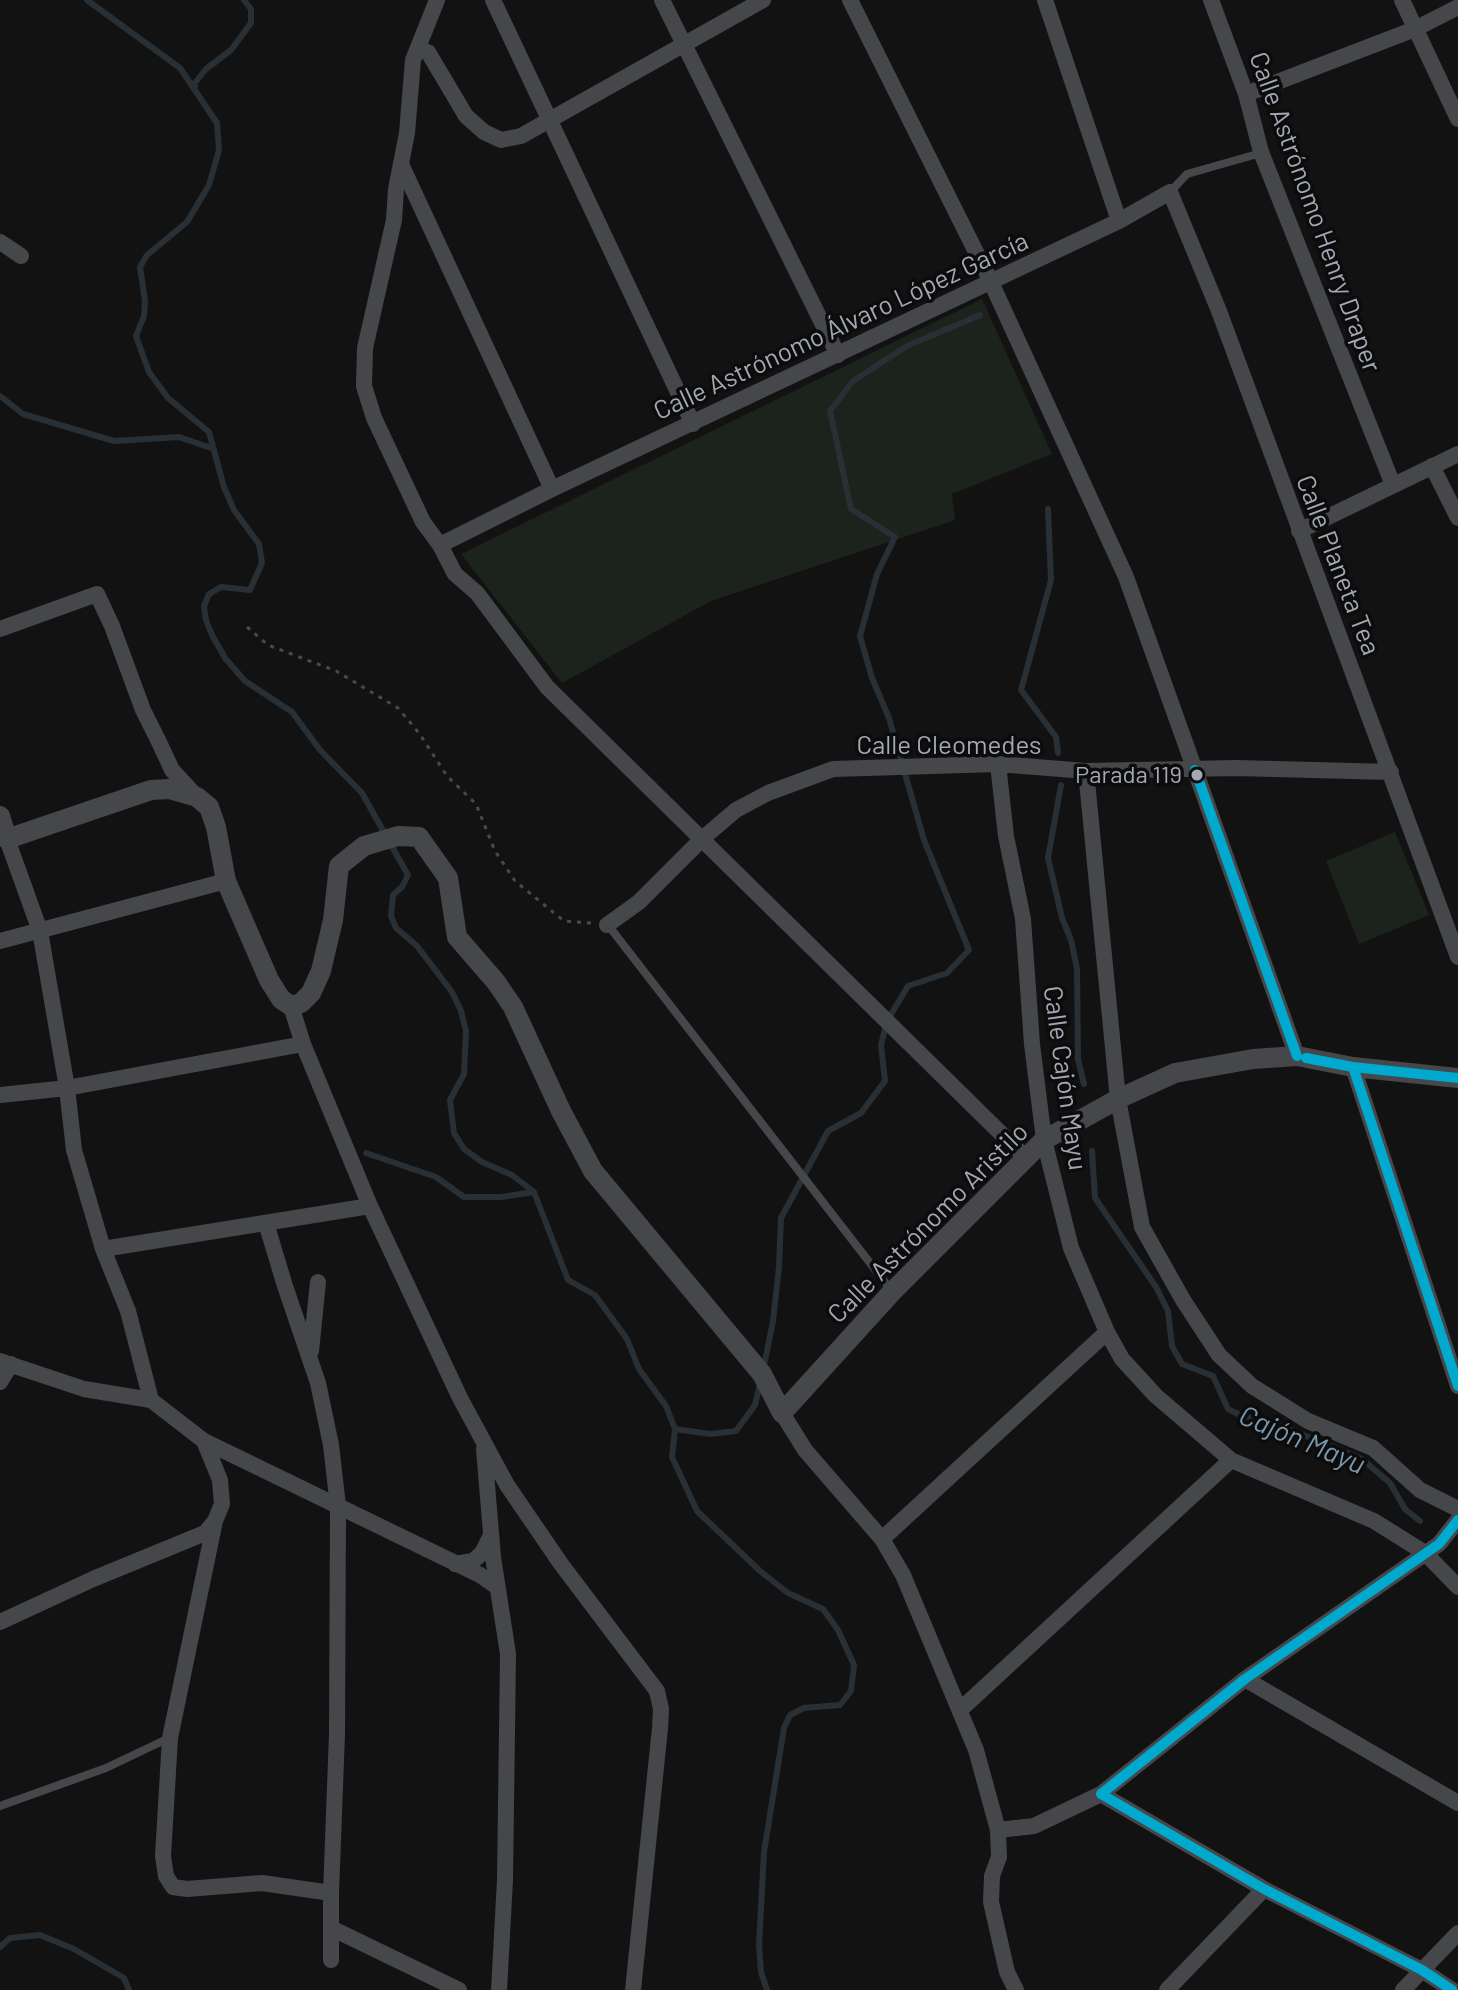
<!DOCTYPE html>
<html>
<head>
<meta charset="utf-8">
<style>
  body { margin:0 }
  canvas { display:block; background:#121212 }
</style>
</head>
<body>
<canvas width="1458" height="1990"></canvas>
<script>
const context = document.querySelector('canvas').getContext('2d');
context.lineJoin = 'round';
function paint(path, color) { context.fillStyle = color; context.fill(path, 'evenodd'); }
const shape = rows => new Path2D(rows.map(r => 'M' + r).join(''));
function trace(path, color, width, dash) { context.strokeStyle = color; context.lineWidth = width; context.lineCap = dash ? 'butt' : 'round'; context.setLineDash(dash || []); context.stroke(path); }
function label(font, color, halo, rows, align = 'center') {
  context.font = font + ' Barlow,sans-serif'; context.lineWidth = 7; context.setLineDash([]); context.textBaseline = 'middle'; context.strokeStyle = halo; context.fillStyle = color; for (const [text, x, y, turn = 0] of rows) {
    context.save(); context.translate(x, y); context.rotate((+turn || 0) * Math.PI / 180); context.textAlign = isNaN(turn) ? turn : align; if (halo) context.strokeText(text, 0, 0); context.fillText(text, 0, 0); context.restore();
  }
}
const green = shape([
  [982,299,1052,454,952,494,955,520,711,601,562,683,461,554],
  [1395,832,1429,915,1359,944,1326,861]
]);
const stream = shape([
  [87,0,180,68,217,123,219,150,209,185,187,222,147,255,140,267,145,301,144,316,136,336,149,372,168,398,209,432,224,487,234,510,259,544,262,563,250,590,221,587,209,594,204,606,206,620,212,635,225,658,245,681,292,712,320,750,362,793,408,875,402,887,393,895,391,916,396,928,417,946,452,992,461,1011,466,1031,464,1074,450,1100,454,1133,464,1149,482,1162,512,1175,534,1192,568,1280,595,1295,627,1339,639,1369,666,1406,675,1429,672,1457,697,1511,760,1571,788,1593,823,1609,838,1630,854,1665,851,1691,840,1705,804,1708,790,1715,784,1728,764,1852,759,1945,761,1972,767,1990],
  [195,86,194,84,206,69,231,50,251,23,251,9,244,0],
  [0,396,23,414,114,441,179,437,214,449],
  [1048,509,1051,580,1021,690,1056,737,1058,753],
  [1061,785,1048,858,1062,918,1071,940,1077,969,1078,1059,1084,1084],
  [1092,1151,1095,1198,1156,1287,1168,1311,1172,1346,1182,1364,1213,1376,1228,1409,1240,1415,1284,1427,1362,1459,1390,1483,1405,1509,1420,1521],
  [366,1153,436,1177,464,1197,501,1197,534,1192],
  [764,1366,773,1321,779,1267,781,1218,828,1131,861,1113,885,1081,881,1045,887,1021,908,986,947,973,969,950,924,840,889,718,872,678,860,636,877,574,895,537,851,509,830,411,853,381,907,346,980,315],
  [675,1429,710,1434,736,1431,755,1405,760,1384],
  [0,1947,10,1938,40,1935,74,1949,124,1978,129,1990]
]);
const path = shape([
  [247,627,268,645,336,671,398,708,419,733,447,776,476,804,495,851,515,881,564,921,591,923]
]);
const service = shape([
  [1170,192,1187,174,1261,153],
  [608,925,891,1290],
  [0,1806,106,1768,169,1738]
]);
const minor = shape([
  [437,0,413,60,407,133,396,189,394,220,365,348,364,386,374,418,423,522,440,545,455,574,477,593,547,687,1026,1158],
  [493,0,693,424],
  [662,0,838,355],
  [850,0,991,282,1126,577,1297,1056],
  [1045,0,1119,221],
  [1211,0,1246,94,1261,152,1393,485],
  [1402,0,1458,119],
  [417,50,428,52,466,116,484,132,501,140,521,136,763,0],
  [1246,94,1415,29,1458,7],
  [401,164,552,489],
  [0,242,21,256],
  [1432,466,1458,518],
  [1299,531,1458,454],
  [440,545,552,489,1119,221,1170,192,1219,311,1458,957],
  [0,629,97,594,112,626,143,710,159,742,172,770,197,797],
  [998,764,1006,836,1023,919,1032,1044,1044,1140,1071,1248,1107,1332,1122,1359,1156,1396,1231,1460,1374,1521,1425,1553,1458,1587],
  [1086,771,1118,1099,1142,1227,1183,1300,1219,1355,1252,1386,1308,1421,1373,1448,1420,1490,1458,1509],
  [7,839,40,931,67,1088,74,1150,103,1249,128,1311,151,1400,204,1441,480,1575,497,1587],
  [607,925,639,902,703,838,736,810,768,793,833,769,998,764,1086,771,1236,768,1391,772],
  [0,941,226,881],
  [291,1006,303,1044,370,1206,460,1398,507,1485,561,1564,657,1691,661,1709,660,1728,633,1990],
  [1353,1067,1458,1386],
  [0,1095,67,1088,303,1044],
  [266,1223,285,1286,318,1383,331,1445,338,1506,337,1734,331,1893,331,1960],
  [103,1249,370,1206],
  [311,1351,318,1282],
  [0,1361,84,1389,151,1400],
  [0,1382,11,1364],
  [782,1413,805,1450,882,1539,903,1575,976,1750,998,1830,1034,1826,1101,1794,1245,1679,1439,1544,1458,1520],
  [484,1449,493,1557,508,1654,505,1880,499,1990],
  [215,1521,170,1738,163,1856,166,1876,173,1887,187,1889,262,1883,331,1893],
  [882,1539,1107,1332],
  [455,1564,473,1561,482,1553,491,1535],
  [0,1622,93,1579,205,1533,215,1521,222,1504,220,1480,204,1441],
  [1245,1679,1458,1803],
  [960,1710,1231,1460],
  [1101,1794,1264,1889,1422,1970,1452,1990],
  [998,1830,999,1857,992,1876,991,1902,1007,1972,1016,1990],
  [331,1928,459,1990],
  [1167,1990,1264,1889],
  [1403,1990,1458,1933]
]);
const tertiary = shape([
  [0,816,7,839,151,790,169,789,197,797,209,807,216,827,226,881,269,980,281,999,291,1006,301,1003,311,993,321,971,333,920,339,866,364,846,398,836,419,837,448,878,457,937,496,982,513,1007,561,1111,593,1171,762,1374,782,1413,892,1292,1044,1140,1118,1099,1175,1073,1253,1059,1297,1056,1353,1067,1458,1078]
]);
const bus1 = shape([
  [1195,770,1297,1056],
  [1306,1058,1353,1067,1458,1078],
  [1353,1067,1458,1386],
  [1452,1990,1422,1970,1264,1889,1101,1794,1245,1679,1439,1544,1458,1520]
]);
const markers = [
  [1197,775,7,"#a3a8b3"]
];
const busNames = [
  ["Parada 119",1182,775]
];
const streetNames = [
  ["Calle Astrónomo Henry Draper",1315,212,70],
  ["Calle Astrónomo Álvaro López García",841,326,-25],
  ["Calle Planeta Tea",1338,565,69],
  ["Calle Cleomedes",949,745],
  ["Calle Cajón Mayu",1065,1078,82],
  ["Calle Astrónomo Aristilo",928,1223,-45]
];
const waterNames = [
  ["Cajón Mayu",1302,1440,23]
];
paint(green, '#1c221c');
trace(stream, '#282f35', 6);
trace(path, '#48494c', 3, [4, 6]);
trace(service, '#46474a', 8);
trace(minor, '#46474a', 16);
trace(tertiary, '#46474a', 20);
trace(bus1, '#00a9ce', 10);
for (const [x, y, r, color] of markers) { const dot = new Path2D(); dot.arc(x, y, r, 0, 2 * Math.PI); context.fillStyle = color; context.fill(dot); trace(dot, '#0c0c0d', 3); }
label('24px', '#a3a8b3', '#0c0c0d', busNames, 'right');
label('26px', '#a3a8b3', '#0c0c0d', streetNames);
label('italic 28px', '#7a97ad', '#0c0c0d', waterNames);
</script>
</body>
</html>
